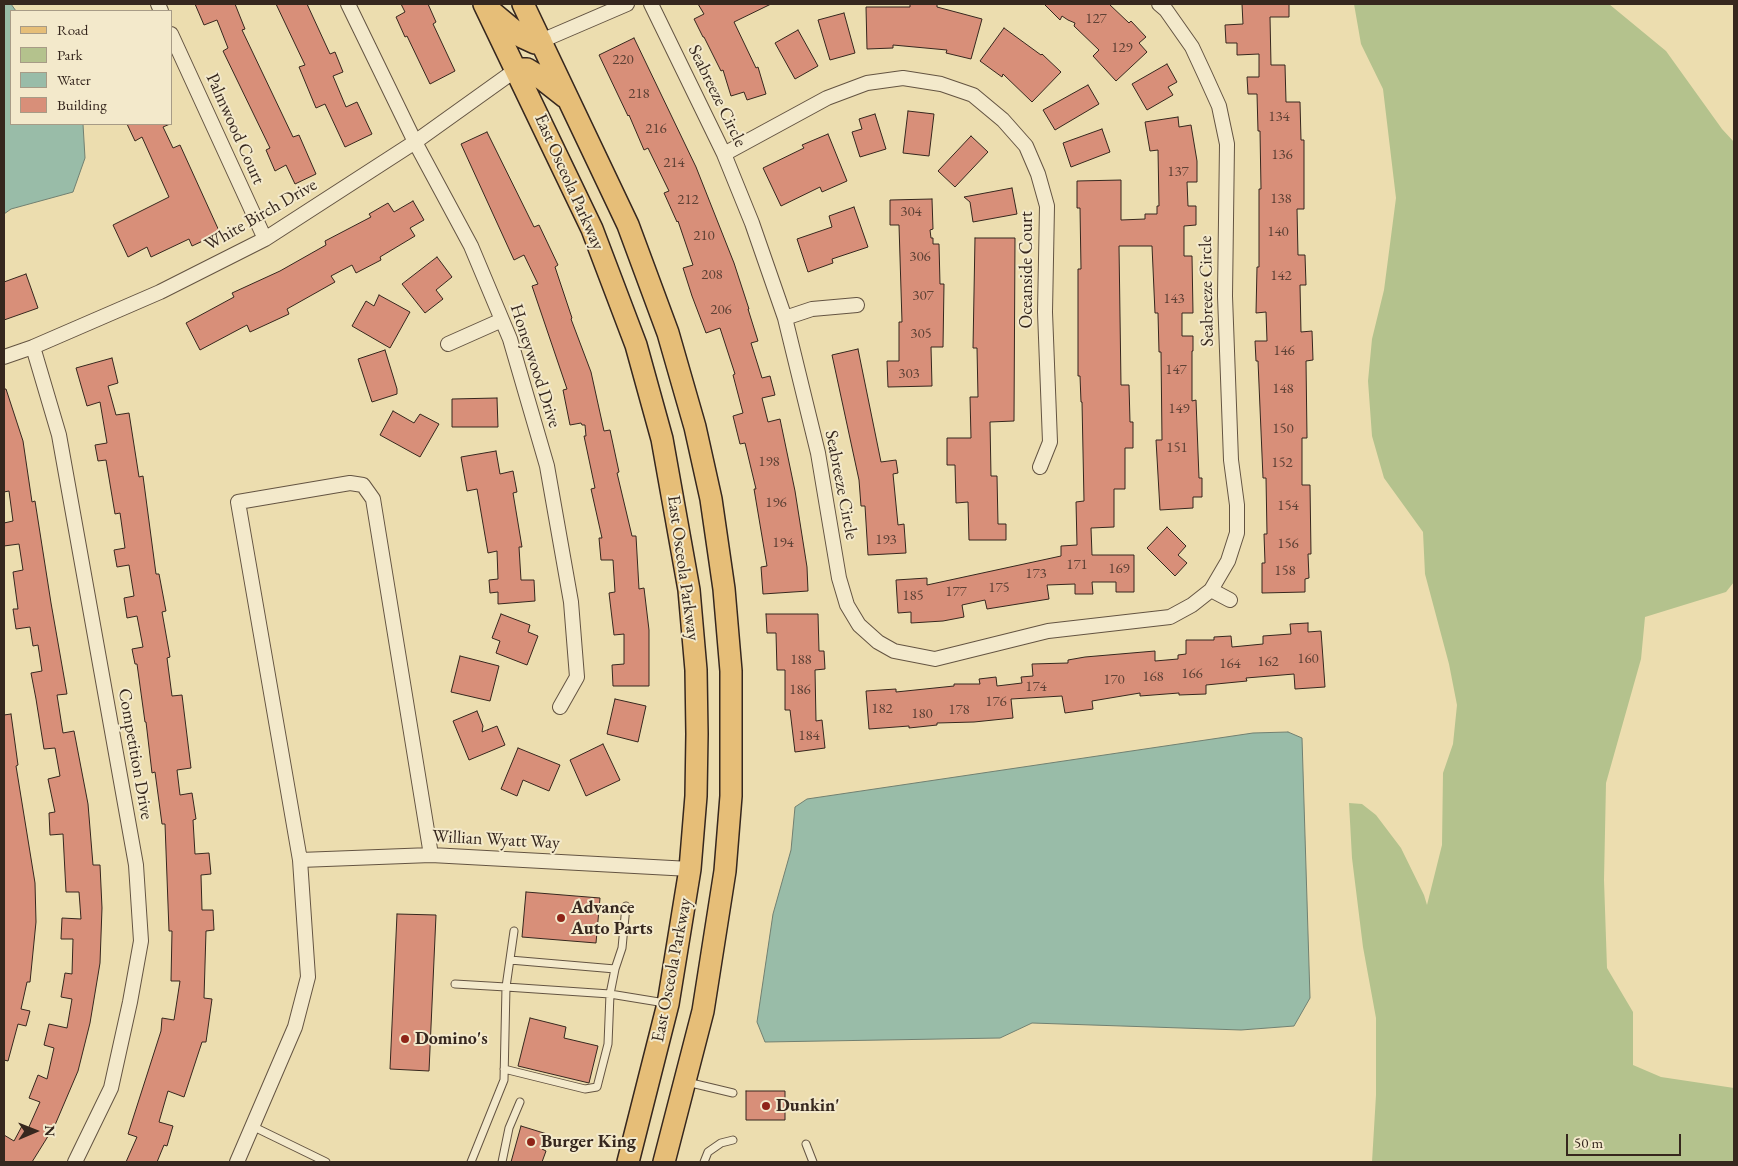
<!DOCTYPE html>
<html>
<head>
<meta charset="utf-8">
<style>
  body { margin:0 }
  #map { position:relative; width:1738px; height:1166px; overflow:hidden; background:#ecddaf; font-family:"EB Garamond",serif }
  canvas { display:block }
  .frame { position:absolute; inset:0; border:5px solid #36271e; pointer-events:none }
  .legend { position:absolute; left:10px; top:10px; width:162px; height:115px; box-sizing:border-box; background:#f3e9cb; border:1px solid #a79b86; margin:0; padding:6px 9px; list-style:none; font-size:15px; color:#36271e }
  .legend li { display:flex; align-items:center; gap:10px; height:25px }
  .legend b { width:25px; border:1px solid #a79b86 }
  .north { position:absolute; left:10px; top:1106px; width:50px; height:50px; -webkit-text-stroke:4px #f3e9cb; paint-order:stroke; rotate:89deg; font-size:14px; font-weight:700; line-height:20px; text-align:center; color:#36271e }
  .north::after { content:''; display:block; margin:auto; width:18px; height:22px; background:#36271e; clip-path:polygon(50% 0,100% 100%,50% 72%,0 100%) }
  .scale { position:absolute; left:1566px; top:1134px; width:115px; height:22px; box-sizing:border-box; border:2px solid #36271e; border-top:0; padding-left:6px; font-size:15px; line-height:18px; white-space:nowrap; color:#36271e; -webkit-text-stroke:4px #f3e9cb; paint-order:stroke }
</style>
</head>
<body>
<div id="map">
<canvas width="1738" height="1166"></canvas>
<div class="frame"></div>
<ul class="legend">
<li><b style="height:6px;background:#e6be78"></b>Road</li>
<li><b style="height:14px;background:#b4c28d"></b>Park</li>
<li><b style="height:14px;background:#99bca8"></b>Water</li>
<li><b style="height:14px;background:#d88f79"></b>Building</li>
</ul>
<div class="north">N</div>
<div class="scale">50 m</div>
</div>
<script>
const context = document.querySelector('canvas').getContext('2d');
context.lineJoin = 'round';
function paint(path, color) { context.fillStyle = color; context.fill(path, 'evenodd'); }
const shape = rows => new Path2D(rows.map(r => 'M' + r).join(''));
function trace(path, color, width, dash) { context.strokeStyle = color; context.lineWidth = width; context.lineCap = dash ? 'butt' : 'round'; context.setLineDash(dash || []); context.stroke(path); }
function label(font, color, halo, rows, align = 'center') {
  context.font = font + ' "EB Garamond",serif'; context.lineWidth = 4; context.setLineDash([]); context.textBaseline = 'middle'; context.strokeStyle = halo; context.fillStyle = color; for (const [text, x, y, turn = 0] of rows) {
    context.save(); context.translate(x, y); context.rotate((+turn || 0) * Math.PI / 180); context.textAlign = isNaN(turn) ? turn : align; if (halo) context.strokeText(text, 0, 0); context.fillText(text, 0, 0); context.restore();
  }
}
const green = shape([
  [1354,4,1609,4,1666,51,1722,129,1734,142,1734,582,1726,592,1645,617,1641,659,1606,783,1604,880,1607,968,1633,1012,1633,1065,1661,1077,1734,1088,1734,1162,1372,1162,1376,1095,1376,1018,1363,947,1352,858,1349,803,1362,804,1376,815,1401,848,1424,895,1427,905,1442,845,1443,773,1453,744,1457,705,1449,664,1425,574,1423,532,1384,478,1372,436,1368,381,1372,339,1384,290,1396,198,1383,89,1361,44]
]);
const water = shape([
  [4,4,11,4,16,11,11,11,11,124,83,124,85,158,73,192,11,209,4,214,4,4],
  [1288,732,1302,738,1310,998,1294,1026,1241,1030,1032,1023,1000,1038,765,1042,757,1022,773,914,791,850,795,807,807,799,1253,733,1288,732]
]);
const building = shape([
  [195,4,235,4,245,29,242,30,293,137,299,135,316,174,295,184,286,165,275,171,266,150,270,148,223,51,228,48,217,20,204,25,195,4],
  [276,4,307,4,330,54,335,52,343,72,333,76,346,107,357,102,372,134,345,147,325,104,316,108,299,67,305,65,276,4],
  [401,4,428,4,436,22,433,24,455,71,430,84,407,36,405,37,396,17,405,12,401,4],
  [698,4,771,4,734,22,756,68,758,67,766,94,747,100,744,92,731,96,723,70,721,71,704,37,703,37,694,19,704,14,698,4],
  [910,4,937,4,937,7,982,19,971,59,946,53,947,50,893,45,893,48,867,49,866,7,910,7,910,4],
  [1044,4,1109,4,1129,23,1131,21,1146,37,1139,43,1147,52,1116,81,1093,56,1099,50,1074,26,1075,23,1068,20,1062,16,1060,20,1044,4],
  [1242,4,1289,4,1289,17,1270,17,1271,65,1285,65,1286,102,1300,102,1301,140,1304,140,1304,209,1297,209,1298,255,1305,255,1306,285,1300,285,1301,332,1312,331,1313,360,1306,361,1307,438,1302,438,1302,485,1310,485,1311,554,1308,554,1309,578,1305,579,1305,592,1262,593,1262,563,1265,563,1264,534,1267,534,1266,478,1263,478,1258,361,1256,361,1255,341,1267,341,1266,312,1256,313,1257,267,1259,267,1259,189,1261,189,1260,131,1258,131,1257,94,1248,94,1247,77,1259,77,1259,54,1237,55,1237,43,1226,43,1225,25,1243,24,1242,4],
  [844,13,855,53,830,60,818,20,844,13],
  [1004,28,1041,55,1042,54,1061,72,1032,102,1003,74,1002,77,980,61,1004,28],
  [798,30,818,66,795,79,775,43,798,30],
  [634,38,696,167,734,263,749,309,748,309,758,341,751,343,762,378,770,376,775,395,762,398,768,422,780,419,795,491,807,567,808,591,763,594,761,567,767,566,754,489,756,489,745,443,740,444,733,416,743,413,733,375,735,374,720,328,706,333,692,296,683,268,693,265,678,221,677,222,664,193,669,191,648,148,644,150,629,115,628,116,599,55,634,38],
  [1167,64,1177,82,1168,87,1173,95,1147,110,1132,84,1167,64],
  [1088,85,1099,104,1055,130,1043,110,1088,85],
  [908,111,934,114,929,156,903,153,908,111],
  [875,114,886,149,860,157,852,132,862,129,859,119,875,114],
  [1178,117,1179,127,1191,125,1197,161,1197,182,1187,182,1188,206,1196,206,1196,225,1184,226,1184,256,1192,256,1193,313,1182,313,1182,336,1193,336,1193,351,1192,351,1192,401,1196,400,1199,478,1202,478,1202,497,1193,497,1193,508,1160,510,1156,440,1162,440,1161,352,1159,352,1158,313,1155,313,1152,246,1119,246,1121,385,1129,385,1130,422,1133,422,1133,448,1125,448,1125,489,1114,489,1114,527,1091,528,1092,555,1134,555,1134,592,1116,592,1116,582,1092,582,1093,594,1075,594,1075,584,1047,585,1049,599,987,609,985,600,962,605,964,617,943,621,911,623,911,612,898,613,896,580,927,578,927,585,1061,556,1061,546,1077,545,1076,502,1084,501,1082,402,1081,402,1080,376,1078,376,1078,269,1081,269,1080,208,1077,208,1077,181,1121,180,1121,220,1145,219,1145,214,1157,214,1157,206,1159,206,1158,150,1150,151,1145,122,1178,117],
  [127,124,170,124,163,127,173,148,180,145,220,233,192,246,189,239,151,257,147,247,128,257,113,225,169,197,142,137,135,141,127,124],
  [1102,129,1110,152,1071,167,1063,143,1102,129],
  [487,132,534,227,539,225,558,265,555,267,572,318,571,319,591,372,604,431,610,430,619,472,617,473,632,536,636,536,639,589,644,588,649,630,649,686,613,686,612,665,624,664,624,634,614,635,609,593,615,592,613,560,601,560,599,538,602,538,591,489,595,488,584,436,586,436,585,425,582,425,581,423,570,425,563,390,567,389,532,286,538,284,524,255,514,260,461,144,487,132],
  [828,134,847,181,822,192,820,187,781,206,763,168,804,148,802,145,828,134],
  [971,136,988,152,955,187,938,171,971,136],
  [1012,188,1017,214,973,222,970,202,964,197,1012,188],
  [932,199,933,229,930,230,931,238,933,238,933,244,939,244,940,284,944,284,943,347,931,347,932,386,888,387,887,361,899,361,899,322,902,322,899,225,890,225,890,200,932,199],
  [413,201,424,220,410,228,415,236,380,257,381,260,356,273,352,265,331,276,335,282,287,309,289,314,250,332,247,325,200,350,186,323,234,297,232,293,280,271,326,245,325,241,371,217,369,214,388,203,394,212,413,201],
  [854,207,868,247,832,259,833,263,808,272,797,239,832,227,829,216,854,207],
  [975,238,1015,238,1014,421,990,422,991,476,997,476,998,524,1006,524,1006,540,969,540,968,502,956,503,955,465,947,465,947,438,971,438,970,397,978,397,977,348,973,348,975,238],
  [437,257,452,277,436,290,443,299,425,313,402,284,437,257],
  [26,274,38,308,4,320,4,282,26,274],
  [379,295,410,312,390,348,352,326,366,301,374,306,379,295],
  [858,349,881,462,896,460,898,473,893,474,898,525,904,524,906,553,868,555,865,506,861,506,859,480,832,355,858,349],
  [385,350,397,389,397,394,372,402,358,359,385,350],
  [112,358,118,383,108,386,116,415,129,413,139,477,143,476,156,574,159,574,166,611,162,612,170,657,167,658,172,696,182,695,191,768,177,770,180,795,192,793,196,819,193,820,195,854,209,853,211,874,201,875,202,910,213,910,214,930,206,931,204,998,212,999,206,1042,202,1042,184,1097,168,1091,159,1122,173,1126,167,1146,164,1145,157,1162,126,1162,137,1137,128,1134,161,1031,162,1018,174,1020,180,981,171,981,172,931,169,931,165,824,162,824,155,772,152,773,146,722,145,722,137,664,135,664,132,649,143,647,137,616,127,618,124,598,134,596,129,565,117,567,114,550,125,548,120,513,115,514,106,460,98,461,95,445,107,443,100,402,87,406,76,368,112,358],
  [4,389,6,389,23,441,32,502,35,501,51,603,67,694,57,695,63,733,74,731,88,804,93,865,100,865,102,908,100,963,90,1023,78,1071,55,1125,32,1162,4,1162,4,1135,14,1141,22,1126,28,1129,40,1102,29,1098,38,1075,47,1079,54,1048,44,1045,49,1024,67,1028,72,999,61,997,65,973,72,974,73,939,61,939,62,918,81,919,79,892,66,892,63,834,50,835,49,813,55,812,48,779,60,776,55,748,44,749,36,699,31,673,42,671,38,645,33,646,30,627,16,629,13,609,18,609,13,572,23,570,19,544,4,546,4,523,13,521,9,491,4,492,4,389],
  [497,398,498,427,452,427,452,399,497,398],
  [393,411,414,423,420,414,439,424,420,457,380,435,393,411],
  [496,451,500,474,513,471,517,492,513,493,522,547,519,547,521,580,534,580,535,601,498,604,498,592,490,593,489,580,498,579,497,551,488,553,477,489,467,491,461,457,496,451],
  [1167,527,1186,546,1178,555,1187,563,1175,576,1147,548,1167,527],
  [501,614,530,625,528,632,538,636,527,665,496,653,500,641,492,638,501,614],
  [766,614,818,614,819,651,824,651,825,669,815,670,816,721,822,720,825,748,795,752,790,710,785,710,785,670,777,670,776,633,767,633,766,614],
  [1308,623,1308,632,1321,631,1325,687,1295,689,1294,674,1246,678,1247,681,1206,685,1206,694,1179,695,1179,693,1140,696,1140,693,1092,701,1093,709,1065,713,1062,696,1011,699,1013,718,974,722,937,723,937,725,909,728,909,726,869,729,866,691,896,689,896,692,954,686,954,684,980,684,979,679,996,677,997,686,1022,683,1021,677,1033,676,1032,664,1068,663,1068,660,1085,657,1155,651,1155,661,1178,659,1178,655,1186,654,1186,640,1214,640,1214,637,1231,636,1232,647,1263,644,1263,636,1291,634,1290,624,1308,623],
  [460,656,499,666,490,701,451,692,460,656],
  [615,699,646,706,638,742,607,734,615,699],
  [477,711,483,726,482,732,497,726,505,745,469,760,453,721,477,711],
  [11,714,18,765,16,766,35,883,36,922,30,982,27,982,21,1009,30,1011,26,1026,18,1024,8,1061,4,1060,4,715,11,714],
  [603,744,620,780,586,796,570,760,603,744],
  [518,748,560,765,549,791,523,780,517,796,501,789,518,748],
  [526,892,600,898,596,943,522,937,526,892],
  [397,914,436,915,429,1071,390,1069,397,914],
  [530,1018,566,1027,564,1038,598,1046,589,1083,518,1066,530,1018],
  [746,1091,785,1091,785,1120,746,1120,746,1091],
  [521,1126,547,1134,542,1149,546,1151,542,1162,511,1162,521,1126]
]);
const service = shape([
  [510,960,615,969,622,948,626,906],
  [455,984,506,987,514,931],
  [504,1069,585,1089,597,1087,608,1044,610,994,615,969],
  [687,1082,733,1093],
  [252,1126,326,1162],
  [806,1144,813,1162],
  [471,1162,504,1080,506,987,610,994,665,1003],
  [502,1162,509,1128,520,1102],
  [704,1162,708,1152,721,1143,733,1140]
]);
const minor = shape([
  [158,4,161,11],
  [348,4,415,142,471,246,510,339,547,466,571,602,577,677,560,707],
  [651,4,724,154,752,223,785,318,818,453,839,578,847,605,859,625,878,642,894,651,935,659,1048,631,1170,617,1192,605,1211,590,1228,561,1237,533,1237,505,1231,460,1225,296,1227,144,1219,106,1205,75,1192,47,1166,10,1159,4],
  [171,34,265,239],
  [541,41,627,4],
  [724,154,827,98,867,83,903,78,941,84,973,95,1003,120,1026,146,1038,174,1047,206,1045,312,1050,442,1040,467],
  [785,318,812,309,857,305],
  [448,344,502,320],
  [33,347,59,435,136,865,141,941,130,1002,111,1088,75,1162],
  [4,357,33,347,160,292,265,239,415,142,517,69],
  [1211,590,1230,600],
  [300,860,431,855,690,869],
  [237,1162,295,1027,308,977,300,860,238,502,350,483,363,485,373,499,431,855]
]);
const primary = shape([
  [484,4,592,229,636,345,662,439,689,590,696,670,697,734,696,796,690,869,668,1004,628,1162],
  [523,4,628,225,668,333,695,427,711,499,724,589,731,671,731,796,725,871,703,1011,664,1162],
  [492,12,522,37,535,43,541,41],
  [517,69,527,69,537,75,565,97]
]);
const markers = [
  [561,918,5,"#8f2418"],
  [405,1039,5,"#8f2418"],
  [766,1106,5,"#8f2418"],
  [531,1142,5,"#8f2418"]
];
const numberNames = [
  ["127",1096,19],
  ["129",1122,48],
  ["220",623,60],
  ["218",639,94],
  ["134",1279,117],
  ["216",656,129],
  ["136",1282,155],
  ["214",674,163],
  ["137",1178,172],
  ["138",1281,199],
  ["212",688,200],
  ["304",911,212],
  ["140",1278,232],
  ["210",704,236],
  ["306",920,257],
  ["208",712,275],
  ["142",1281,276],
  ["307",923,296],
  ["143",1174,299],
  ["206",721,310],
  ["305",921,334],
  ["146",1284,351],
  ["147",1176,370],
  ["303",909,374],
  ["148",1283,389],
  ["149",1179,409],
  ["150",1283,429],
  ["151",1177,448],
  ["198",769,462],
  ["152",1282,463],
  ["196",776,503],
  ["154",1288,506],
  ["193",886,540],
  ["194",783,543],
  ["156",1288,544],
  ["171",1077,565],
  ["169",1119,569],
  ["158",1285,571],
  ["173",1036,574],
  ["175",999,588],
  ["177",956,592],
  ["185",913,596],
  ["160",1308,659],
  ["188",801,660],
  ["162",1268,662],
  ["164",1230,664],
  ["166",1192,674],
  ["168",1153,677],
  ["170",1114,680],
  ["174",1036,687],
  ["186",800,690],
  ["176",996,702],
  ["182",882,709],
  ["178",959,710],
  ["180",922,714],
  ["184",809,736]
];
const streetNames = [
  ["Seabreeze Circle",717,96,64],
  ["Palmwood Court",235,129,66],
  ["East Osceola Parkway",569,182,66],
  ["White Birch Drive",261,215,-30],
  ["Oceanside Court",1027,270,-90],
  ["Seabreeze Circle",1207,291,-91],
  ["Honeywood Drive",535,366,72],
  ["Seabreeze Circle",841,485,79],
  ["East Osceola Parkway",683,568,82],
  ["Competition Drive",135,754,80],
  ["Willian Wyatt Way",496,840,3],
  ["East Osceola Parkway",672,970,-79]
];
const poiNames = [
  ["Advance",571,908],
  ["Auto Parts",571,929],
  ["Domino's",415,1039],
  ["Dunkin'",776,1106],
  ["Burger King",541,1142]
];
paint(green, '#b4c28d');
paint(water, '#99bca8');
trace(water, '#718071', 1);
paint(building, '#d88f79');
trace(building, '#36271e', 1);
trace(service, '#645442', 9);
trace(minor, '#645442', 16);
trace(primary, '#36271e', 24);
trace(service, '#f3e9cb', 7);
trace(minor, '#f3e9cb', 14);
trace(primary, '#e6be78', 21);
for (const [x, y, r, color] of markers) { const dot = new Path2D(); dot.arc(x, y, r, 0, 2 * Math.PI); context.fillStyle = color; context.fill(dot); trace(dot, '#f3e9cb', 2); }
label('15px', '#5e4135', null, numberNames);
label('18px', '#36271e', '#f3e9cb', streetNames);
label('bold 18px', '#36271e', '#f3e9cb', poiNames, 'left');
</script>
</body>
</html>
